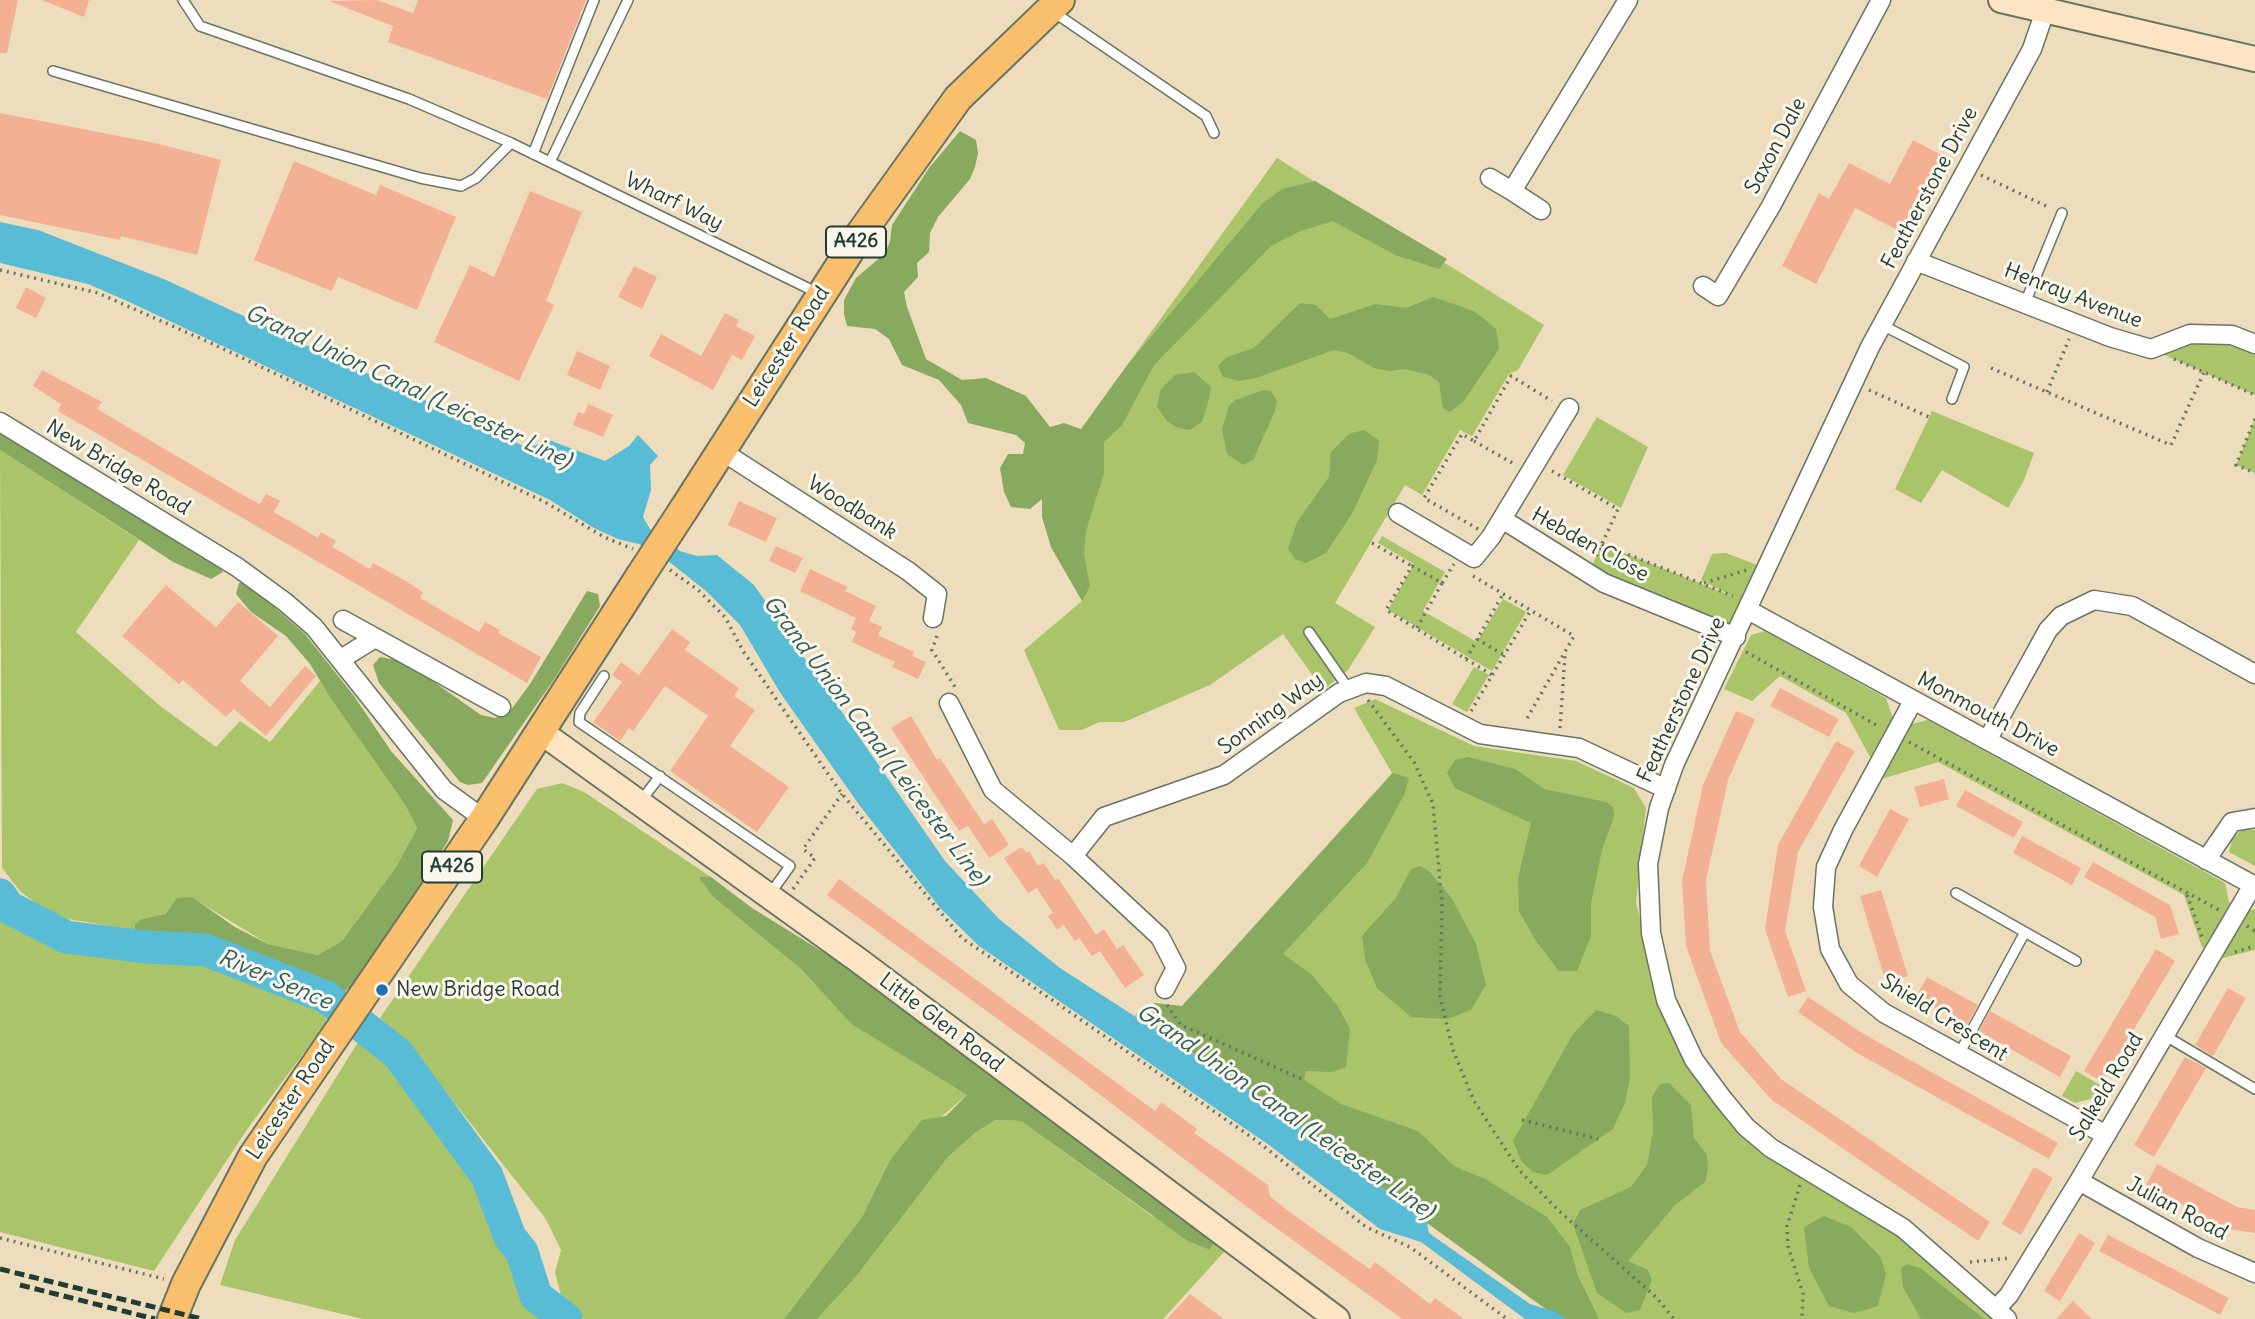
<!DOCTYPE html>
<html>
<head>
<meta charset="utf-8">
<style>
  body { margin:0 }
  canvas { display:block; background:#eeddbc }
</style>
</head>
<body>
<canvas width="2255" height="1319"></canvas>
<script>
const context = document.querySelector('canvas').getContext('2d');
context.lineJoin = 'round';
function paint(path, color) { context.fillStyle = color; context.fill(path, 'evenodd'); }
const shape = rows => new Path2D(rows.map(r => 'M' + r).join(''));
function trace(path, color, width, dash) { context.strokeStyle = color; context.lineWidth = width; context.lineCap = dash ? 'butt' : 'round'; context.setLineDash(dash || []); context.stroke(path); }
function label(font, color, halo, rows, align = 'center') {
  context.font = font + ' Delius,sans-serif'; context.lineWidth = 6; context.setLineDash([]); context.textBaseline = 'middle'; context.strokeStyle = halo; context.fillStyle = color; for (const [text, x, y, turn = 0] of rows) {
    context.save(); context.translate(x, y); context.rotate((+turn || 0) * Math.PI / 180); context.textAlign = isNaN(turn) ? turn : align; if (halo) context.strokeText(text, 0, 0); context.fillText(text, 0, 0); context.restore();
  }
}
const green = shape([
  [1277,158,1544,325,1518,370,1509,374,1472,436,1460,430,1422,495,1405,485,1335,603,1375,627,1348,670,1323,690,1283,634,1210,685,1143,714,1124,722,1099,722,1082,730,1059,730,1024,650,1082,601,1051,547,1079,454,1125,368],
  [2190,334,2255,344,2255,395,2151,349],
  [1932,411,2034,453,2024,480,2008,508,1942,470,1921,503,1895,489],
  [1597,417,1648,447,1621,508,1563,475],
  [2255,419,2255,473,2236,465],
  [0,450,139,540,76,632,159,705,216,747,240,721,270,742,320,681,404,803,417,828,396,867,342,941,318,955,268,944,191,897,166,914,135,924,135,930,67,919,41,907,21,892,2,868],
  [1382,536,1445,572,1423,611,1477,642,1503,599,1526,612,1492,671,1388,610,1414,564,1378,543],
  [1602,544,1732,596,1701,580,1712,554,1726,553,1760,566,1736,637,1588,574],
  [1765,631,1886,698,1892,716,1908,725,1928,720,2225,883,2229,902,2247,911,2255,909,2255,950,2223,958,2202,947,2184,895,1938,762,1882,779,1846,713,1780,676,1752,701,1724,689,1751,635],
  [1474,667,1489,675,1467,712,1452,704],
  [1375,699,1474,746,1576,761,1634,788,1646,808,1636,902,1659,1007,1710,1099,1762,1149,1895,1234,1993,1319,1566,1319,1294,1119,1167,1035,1182,1006,1392,773,1354,708],
  [562,783,584,792,711,877,700,877,713,897,801,969,851,1024,967,1095,890,1160,862,1217,784,1319,584,1319,561,1296,555,1272,561,1250,546,1219,442,1087,380,1018,537,789],
  [2241,830,2255,830,2255,866,2229,852,2232,840],
  [0,901,14,916,62,944,115,952,209,955,326,1001,326,1023,248,1128,154,1271,0,1232],
  [366,1039,384,1050,400,1078,501,1202,514,1231,525,1282,536,1306,554,1319,363,1319,220,1285,235,1240,358,1042],
  [2076,1071,2114,1093,2075,1103,2062,1096],
  [996,1120,1021,1121,1152,1216,1214,1242,1224,1252,1163,1319,817,1319,855,1278,948,1157,976,1132]
]);
const forest = shape([
  [960,131,976,140,978,153,975,167,970,179,938,217,930,233,929,252,917,263,918,277,904,292,907,307,926,359,962,380,986,378,1026,396,1050,427,1064,423,1081,429,1125,368,1262,204,1282,189,1315,181,1447,259,1439,269,1395,255,1333,221,1301,231,1271,246,1154,365,1122,425,1104,442,1104,473,1086,531,1084,554,1090,586,1082,601,1051,547,1042,517,1042,499,1030,509,1011,507,1004,492,1000,468,1008,454,1023,454,1025,443,1016,435,968,423,961,405,939,380,902,365,889,339,875,329,847,326,844,314,844,300,856,278,884,254,890,242,892,225,929,168],
  [1433,297,1474,311,1496,329,1499,349,1463,402,1450,412,1443,408,1439,382,1429,375,1405,369,1389,371,1374,368,1348,353,1334,350,1256,378,1239,381,1223,377,1218,366,1227,357,1254,348,1300,303,1316,305,1330,319,1375,304,1406,308],
  [1194,372,1211,387,1209,399,1202,422,1190,430,1178,428,1167,421,1157,407,1161,389,1175,375],
  [1264,390,1271,391,1277,401,1275,411,1253,460,1243,465,1227,454,1222,429,1229,406,1235,400],
  [0,429,216,563,223,572,211,579,173,562,129,533,0,450],
  [1364,430,1379,440,1377,460,1353,512,1326,553,1306,563,1295,559,1288,549,1297,522,1329,477,1331,452,1349,434],
  [239,583,247,583,305,634,354,696,391,751,453,820,448,841,361,977,343,993,233,949,135,930,135,924,142,919,166,914,177,898,192,897,235,927,268,944,318,955,342,941,396,867,417,828,404,803,330,697,310,664,286,636,251,612,236,594],
  [587,591,598,594,600,606,555,678,482,783,468,785,460,782,379,683,373,665,380,657,397,660,414,668,481,715,495,718,508,714,530,684],
  [1468,757,1515,769,1544,789,1606,802,1613,807,1614,816,1602,850,1591,903,1591,936,1577,971,1559,971,1536,941,1519,911,1518,879,1531,823,1455,788,1447,773,1455,760],
  [1393,773,1409,778,1404,795,1367,863,1283,954,1311,974,1337,1005,1350,1029,1346,1067,1332,1072,1306,1071,1304,1080,1341,1104,1418,1131,1454,1166,1485,1179,1547,1217,1570,1247,1578,1276,1599,1319,1566,1319,1547,1310,1427,1223,1294,1119,1135,1016,1140,1009,1155,1003,1182,1006],
  [1420,866,1430,872,1451,897,1476,944,1486,985,1471,1010,1447,1019,1411,1017,1377,988,1365,959,1362,936,1396,898,1411,869],
  [699,877,711,877,752,908,836,960,1214,1242,1210,1250,1188,1241,1021,1121,996,1120,976,1132,948,1157,855,1278,817,1319,784,1319,862,1217,890,1160,922,1120,946,1116,967,1095,851,1024,801,969,713,897],
  [1596,1010,1616,1016,1629,1026,1630,1078,1625,1103,1613,1129,1547,1175,1532,1172,1521,1160,1513,1141,1573,1034],
  [1669,1083,1691,1105,1694,1138,1707,1155,1708,1170,1705,1182,1675,1205,1628,1261,1648,1270,1652,1280,1640,1310,1626,1313,1597,1293,1573,1224,1580,1210,1631,1187,1647,1165,1653,1132,1652,1097,1660,1084],
  [1824,1216,1851,1227,1880,1256,1886,1274,1878,1306,1854,1313,1829,1306,1809,1268,1804,1227],
  [1907,1264,1920,1268,1984,1319,1921,1319,1903,1287,1901,1268]
]);
const water = shape([
  [0,222,38,230,166,280,528,448,549,440,605,461,629,446,638,435,658,456,650,465,651,490,643,517,650,529,680,551,697,556,717,555,754,585,945,861,999,919,1060,968,1294,1119,1427,1223,1429,1233,1530,1304,1556,1312,1566,1319,1525,1319,1421,1242,1380,1229,1269,1145,979,946,941,909,860,806,781,694,740,625,706,591,672,564,639,544,618,539,594,528,550,500,127,301,88,284,0,263]
]);
const river = shape([
  [0,895,8,907,66,937,146,947,206,950,326,997,398,1054,487,1176,510,1237,522,1252,536,1296,566,1319]
]);
const building = shape([
  [0,0,18,0,7,53,0,53],
  [42,0,89,0,84,17],
  [377,0,413,13,418,0,586,0,547,99,388,42,393,26,329,1],
  [0,113,155,143,221,160,197,255,121,236,120,240,0,215],
  [1913,140,1947,158,1929,192,1921,188,1901,232,1855,208,1816,284,1782,266,1819,193,1829,199,1849,163,1890,184],
  [294,161,376,195,380,185,456,217,417,310,338,277,332,291,254,260],
  [530,191,582,212,546,301,554,305,519,381,434,342,470,265,494,277],
  [634,266,657,277,642,309,618,297],
  [26,287,46,298,36,318,16,308],
  [725,313,739,320,736,326,755,336,742,360,732,355,713,390,649,356,661,334,701,356],
  [577,351,610,366,600,390,567,375],
  [42,370,102,402,97,409,246,497,260,504,266,494,280,501,274,512,318,538,321,532,336,541,332,547,370,569,373,563,409,583,423,592,420,598,479,632,485,622,500,630,498,633,541,657,527,683,58,411,61,404,33,386],
  [588,404,613,415,603,437,573,425,578,412,584,414],
  [739,501,777,518,766,542,728,525],
  [776,546,803,558,795,573,769,561],
  [810,569,848,587,845,591,876,606,869,621,882,627,878,635,914,652,912,656,926,662,918,679,892,667,895,662,852,642,856,632,851,629,856,618,800,591],
  [166,585,216,627,238,602,278,636,240,681,270,707,305,666,316,676,266,736,234,709,226,717,183,680,179,684,122,636],
  [672,629,690,642,685,650,739,688,734,696,755,710,730,746,789,787,757,832,670,771,708,716,665,686,633,731,629,728,620,741,593,722,622,682,612,675,621,662,639,675],
  [1780,688,1839,719,1829,737,1770,706],
  [1736,711,1755,719,1728,780,1706,880,1710,951,1740,1032,1781,1079,1990,1222,1978,1241,1772,1100,1721,1043,1686,946,1682,881,1703,785],
  [911,716,937,760,940,758,984,824,992,819,1009,845,989,858,968,826,959,831,891,728],
  [1836,741,1855,751,1798,852,1785,931,1806,991,1788,997,1765,929,1778,845],
  [1944,779,1949,799,1920,807,1914,787],
  [1965,790,2023,822,2014,838,1956,806],
  [1890,809,1909,819,1877,877,1859,866],
  [2022,836,2081,868,2072,885,2013,853],
  [1022,847,1026,853,1029,851,1038,866,1044,863,1055,880,1058,878,1096,935,1104,929,1117,949,1123,945,1144,975,1125,988,1100,951,1092,956,1079,938,1075,941,1064,925,1057,930,1048,916,1053,913,1037,888,1028,893,1004,858],
  [2093,862,2170,905,2179,934,2161,939,2155,917,2084,877],
  [839,879,1155,1111,1161,1102,1197,1129,1194,1133,1268,1185,1270,1196,1287,1210,1354,1258,1370,1269,1375,1262,1430,1304,1435,1298,1464,1319,1402,1319,1247,1207,1061,1065,827,895],
  [1881,890,1908,976,1886,983,1860,896],
  [2156,949,2175,961,2102,1082,2084,1071],
  [1927,977,1978,1005,1967,1025,1916,997],
  [2228,988,2246,998,2213,1056,2195,1045],
  [1808,997,1862,1033,2058,1143,2049,1159,1857,1053,1798,1012],
  [1990,1011,2071,1056,2060,1077,1979,1031],
  [2185,1057,2206,1068,2154,1157,2134,1145],
  [2157,1164,2237,1207,2255,1210,2255,1233,2228,1229,2146,1185],
  [2034,1167,2053,1178,2021,1235,2002,1224],
  [2079,1233,2095,1243,2060,1301,2044,1291],
  [2108,1235,2229,1298,2220,1315,2099,1251],
  [1190,1294,1224,1319,1167,1319],
  [2073,1301,2092,1319,2056,1319]
]);
const path = shape([
  [1981,175,2050,208],
  [0,270,98,293,213,344,545,502,604,537,633,549],
  [2174,359,2255,395],
  [1991,368,2171,445,2204,372],
  [1869,390,1929,417],
  [2047,392,2069,339],
  [2255,419,2236,465,2255,473],
  [1474,441,1516,465],
  [1552,471,1618,509,1595,559],
  [1478,529,1424,498,1462,434,1474,441,1511,376,1552,401],
  [1372,543,1412,566],
  [1602,544,1733,596],
  [670,570,698,590,725,617,743,651,842,794,962,938,1257,1141,1366,1227,1410,1247,1507,1319],
  [1473,576,1574,636,1525,722],
  [1442,583,1454,564],
  [1704,583,1747,570],
  [1417,628,1442,583,1412,566,1386,610,1492,675],
  [937,636,932,650,955,687],
  [1477,639,1504,655],
  [1746,652,1880,727],
  [1466,659,1503,594],
  [1368,700,1414,762,1433,804,1442,903,1440,997,1453,1050,1474,1101,1519,1170,1558,1210,1656,1297,1674,1319],
  [1471,711,1531,610],
  [1560,728,1565,655],
  [1909,742,2219,910],
  [793,889,815,858,803,849,842,794],
  [2187,895,2202,937],
  [2247,926,2255,931],
  [2235,952,2255,946],
  [1167,1005,1181,1025,1304,1080],
  [1522,1120,1598,1139],
  [1800,1185,1787,1226,1788,1246,1803,1294,1802,1319],
  [0,1238,164,1279],
  [1970,1262,2011,1258]
]);
const lane = shape([
  [183,0,200,26,409,99,511,143,820,294],
  [1055,13,1206,116,1214,133],
  [53,71,420,178,461,186,476,178,511,143],
  [533,154,594,0],
  [550,162,628,0],
  [2025,303,2062,213],
  [1882,325,1964,367,1952,399],
  [1309,632,1348,688],
  [604,676,580,713,579,722,790,866,770,894],
  [640,802,660,776],
  [1956,893,2076,961],
  [2164,1035,2255,1089],
  [1958,1056,2025,932]
]);
const street = shape([
  [1490,178,1512,191],
  [1541,210,1512,191,1628,0],
  [1916,261,2110,337,2151,349,2190,334,2232,335,2255,344],
  [1703,286,1718,296,1771,206,1881,0],
  [0,422,237,567,285,602,314,627,444,790,484,819],
  [720,450,908,571,937,594,933,618],
  [1398,513,1474,558,1491,537,1569,408],
  [1502,519,1604,583,1736,637],
  [1748,610,2255,886],
  [343,620,501,707],
  [341,659,375,638],
  [1913,701,1843,830,1826,867,1823,907,1830,949,1849,984,1884,1013,2104,1134],
  [949,703,993,790,1073,856,1104,817,1224,775,1339,693,1366,683,1386,686,1480,734,1579,748,1666,789],
  [1988,739,2048,630,2061,616,2094,600,2132,606,2255,674],
  [1073,856,1160,937,1176,968,1165,989],
  [2206,860,2232,822,2255,818],
  [2079,1181,2198,1248,2255,1273],
  [1996,1309,2009,1295,2079,1181,2253,885],
  [2007,1319,1903,1228,1771,1148,1746,1127,1723,1099,1694,1060,1666,1000,1651,933,1648,864,1659,808,1674,765,1870,347,2032,49,2045,11]
]);
const secondary = shape([
  [2001,0,2255,59],
  [541,732,858,960,1337,1319]
]);
const primary = shape([
  [684,509,861,233,958,98,1060,0],
  [172,1319,186,1284,253,1156,484,819,639,578]
]);
const rail = shape([
  [0,1269,202,1319],
  [20,1285,155,1319]
]);
const primaryBridge = shape([
  [639,578,684,509]
]);
const markers = [
  [382,990,7,"#1f6fb2"]
];
const shields = [
  [856,242,60],
  [452,867,60]
];
const shieldNames = [
  ["A426",856,242],
  ["A426",452,867]
];
const streetNames = [
  ["Saxon Dale",1776,146,-62],
  ["Featherstone Drive",1930,188,-62],
  ["Wharf Way",674,202,26],
  ["Henray Avenue",2073,296,21],
  ["Leicester Road",787,347,-57],
  ["New Bridge Road",118,468,31],
  ["Woodbank",852,508,32],
  ["Hebden Close",1590,545,29],
  ["Featherstone Drive",1682,700,-65],
  ["Sonning Way",1271,714,-36],
  ["Monmouth Drive",1988,715,28],
  ["Shield Crescent",1944,1018,32],
  ["Little Glen Road",941,1023,37],
  ["Salkeld Road",2107,1087,-59],
  ["Leicester Road",291,1100,-56],
  ["Julian Road",2177,1209,28]
];
const poiNames = [
  ["New Bridge Road",396,990]
];
const waterNames = [
  ["Grand Union Canal (Leicester Line)",408,387,25],
  ["Grand Union Canal (Leicester Line)",875,741,53],
  ["River Sence",275,980,23],
  ["Grand Union Canal (Leicester Line)",1285,1112,35]
];
paint(green, '#aac46a');
paint(forest, '#87aa5e');
paint(water, '#58bcd6');
trace(river, '#58bcd6', 33);
paint(building, '#f4b093');
trace(lane, '#677564', 12);
trace(street, '#677564', 21);
trace(secondary, '#677564', 28);
trace(primary, '#677564', 32);
trace(path, '#677564', 3.5, [2, 5]);
trace(lane, '#fff', 9);
trace(street, '#fff', 18);
trace(secondary, '#fde5c4', 24);
trace(primary, '#f9bf6c', 28);
trace(rail, '#1f3d34', 5, [10, 5]);
trace(primaryBridge, '#677564', 32, []);
trace(primaryBridge, '#f9bf6c', 28);
for (const [x, y, r, color] of markers) { const dot = new Path2D(); dot.arc(x, y, r, 0, 2 * Math.PI); context.fillStyle = color; context.fill(dot); trace(dot, '#fbf7ec', 2.5); }
for (const [x, y, w] of shields) { const box = new Path2D(); box.roundRect(x - w / 2, y - 15.5, w, 31, 5); context.fillStyle = '#fbf7ec'; context.fill(box); trace(box, '#1f3d34', 2); }
label('bold 19px', '#1f3d34', null, shieldNames);
label('21px', '#1f3d34', '#fbf7ec', streetNames);
label('21px', '#1f3d34', '#fbf7ec', poiNames, 'left');
label('italic 23px', '#2d5d5c', '#fbf7ec', waterNames);
</script>
</body>
</html>
